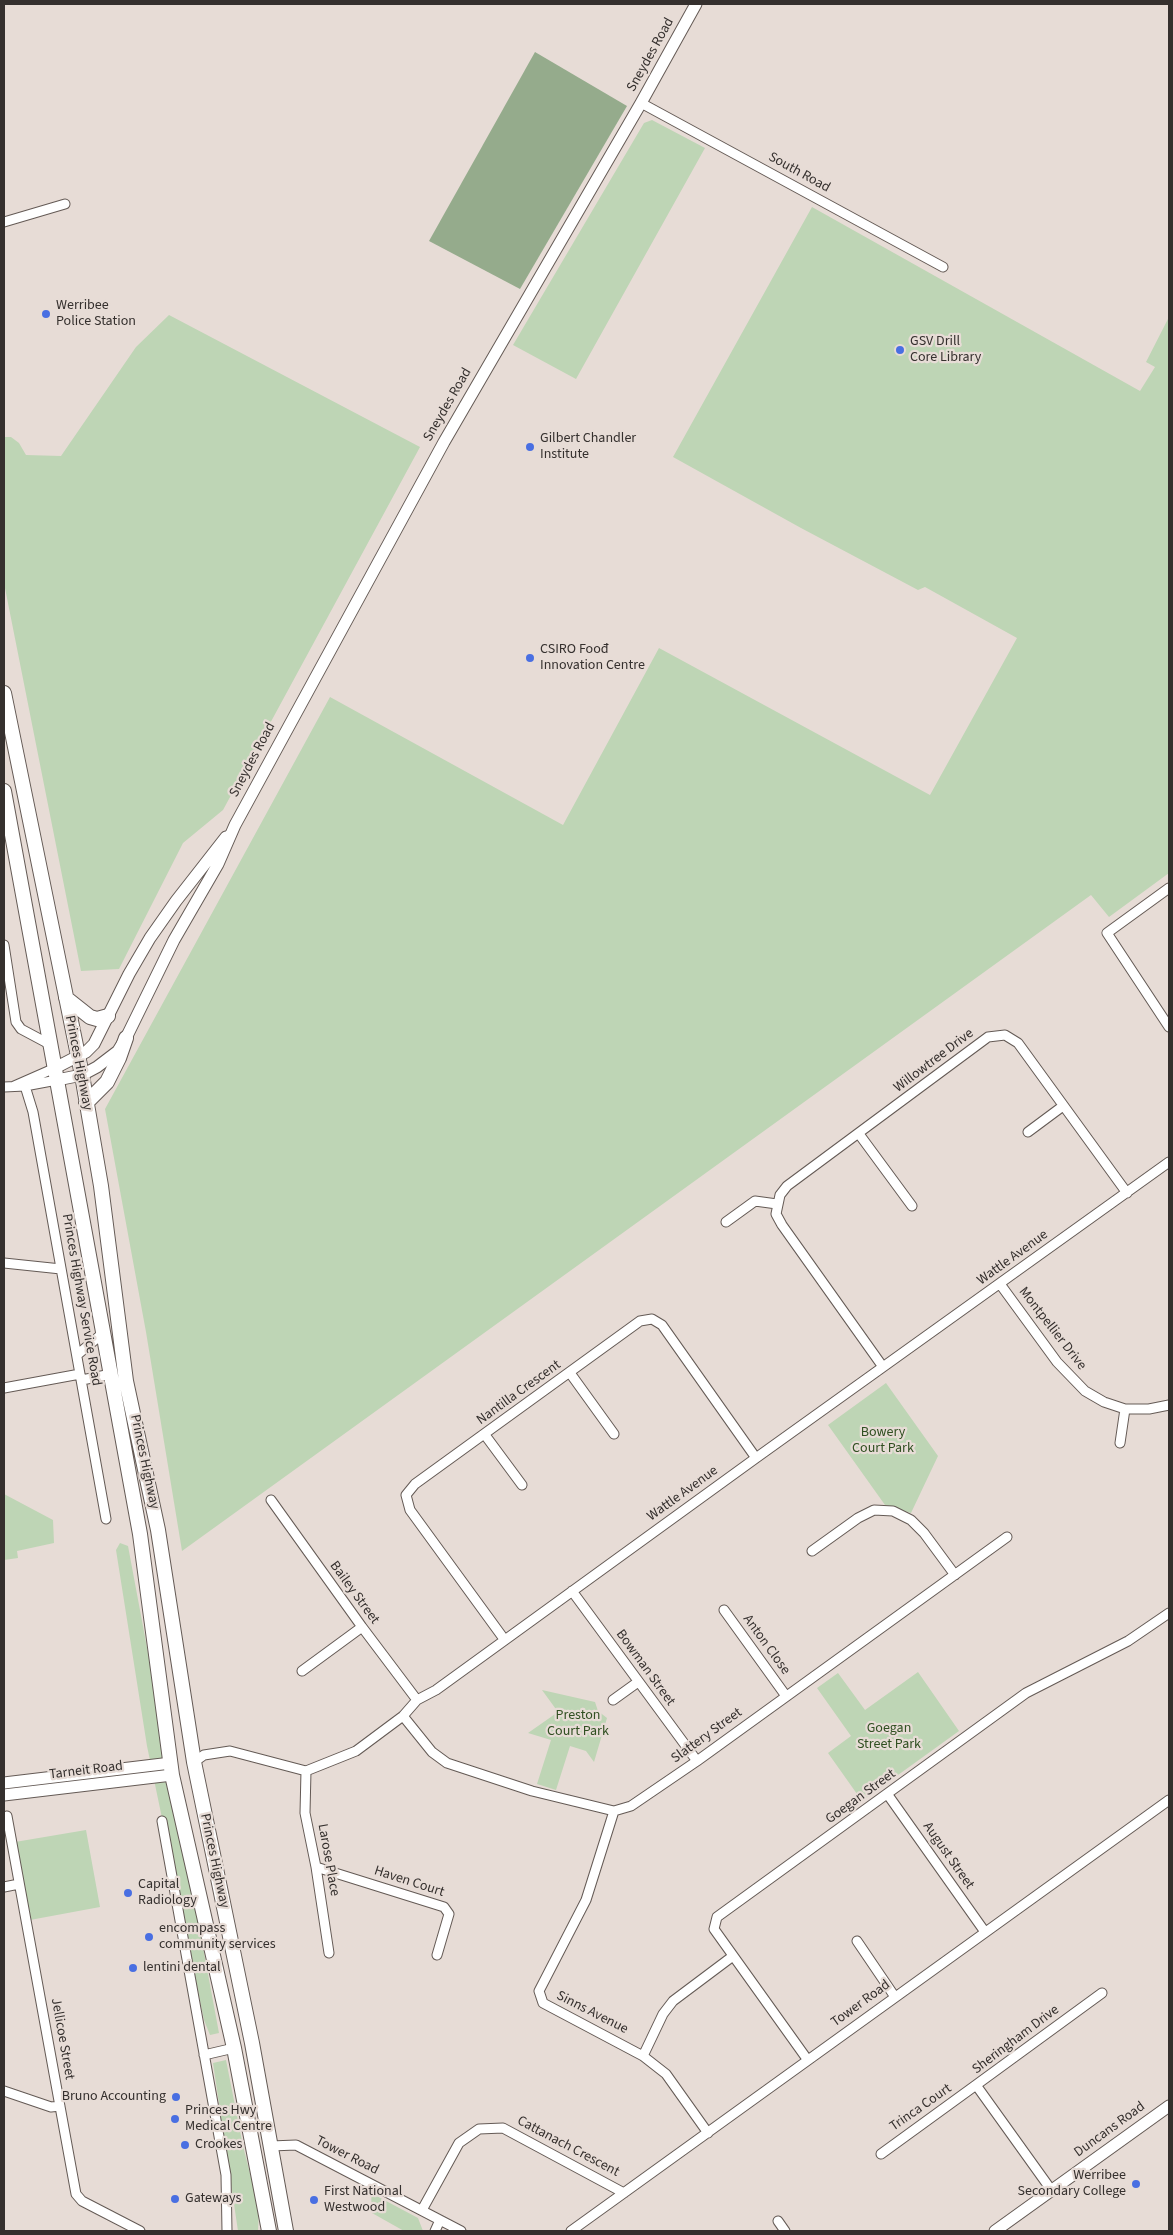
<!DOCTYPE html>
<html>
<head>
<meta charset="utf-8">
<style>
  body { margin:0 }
  #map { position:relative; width:1173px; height:2235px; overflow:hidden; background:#e7dcd6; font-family:"Source Sans 3",sans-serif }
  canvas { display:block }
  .frame { position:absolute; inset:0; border:5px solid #35302e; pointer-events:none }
</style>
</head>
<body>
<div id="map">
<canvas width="1173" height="2235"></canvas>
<div class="frame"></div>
</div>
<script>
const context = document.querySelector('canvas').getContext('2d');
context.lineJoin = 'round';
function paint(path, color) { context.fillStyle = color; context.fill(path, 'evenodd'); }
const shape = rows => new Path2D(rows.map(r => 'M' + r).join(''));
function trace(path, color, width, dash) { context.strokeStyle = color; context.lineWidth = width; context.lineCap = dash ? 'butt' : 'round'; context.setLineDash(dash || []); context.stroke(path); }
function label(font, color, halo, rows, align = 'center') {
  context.font = font + ' "Source Sans 3",sans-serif'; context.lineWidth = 4.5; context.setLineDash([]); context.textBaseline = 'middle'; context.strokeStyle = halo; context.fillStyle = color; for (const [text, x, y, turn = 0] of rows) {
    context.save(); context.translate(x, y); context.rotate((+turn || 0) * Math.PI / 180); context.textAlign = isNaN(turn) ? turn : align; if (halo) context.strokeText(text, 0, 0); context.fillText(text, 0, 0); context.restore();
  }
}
const green = shape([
  [652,120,705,148,576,379,513,345,644,123],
  [812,207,1140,391,1155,367,1146,362,1169,317,1169,873,1109,917,1091,895,182,1551,146,1332,105,1109,330,697,563,825,659,648,930,795,1017,638,925,587,918,590,801,528,673,457],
  [169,315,420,447,223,810,183,843,119,969,81,971,4,583,4,437,11,437,19,443,26,455,61,456,136,347],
  [886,1383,938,1456,911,1513,885,1505,828,1425],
  [4,1494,53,1520,54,1543,17,1551,18,1558,4,1560],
  [120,1543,128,1546,219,2033,210,2035,204,2020,147,1746,116,1550],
  [918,1672,959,1731,862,1801,828,1753,851,1736,817,1688,838,1673,865,1710],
  [542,1690,595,1702,598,1711,607,1718,594,1762,586,1751,570,1746,556,1790,537,1784,551,1740,528,1733,558,1712],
  [86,1830,100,1907,30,1920,15,1842],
  [226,2060,243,2146,259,2209,258,2231,238,2231,213,2063],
  [371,2193,418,2218,423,2231,404,2231,372,2213]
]);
const forest = shape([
  [535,52,627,106,520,289,429,241]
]);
const minor = shape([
  [641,103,943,267],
  [4,222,65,204],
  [1169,888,1107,933,1169,1027],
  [4,945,16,1022,21,1029,51,1045],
  [14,1086,55,1068],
  [25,1086,33,1112,106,1519],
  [4,1087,25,1086,57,1080],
  [1028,1132,1063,1106],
  [859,1134,912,1206],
  [726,1222,755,1201,777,1204],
  [4,1263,61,1269],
  [1000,1284,1057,1362,1085,1391,1104,1402,1125,1409,1149,1409,1169,1405],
  [77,1355,103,1333],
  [883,1367,782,1225,776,1214,780,1195,787,1186,988,1037,1005,1035,1018,1043,1127,1193],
  [570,1373,614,1434],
  [82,1380,111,1374],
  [4,1388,80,1374],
  [485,1435,522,1485],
  [1120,1443,1125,1409],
  [271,1500,362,1627,417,1700],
  [812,1551,858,1518,874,1510,893,1511,911,1520,924,1533,955,1575],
  [572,1591,697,1761],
  [724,1610,786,1696],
  [504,1639,410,1510,406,1495,415,1484,640,1321,652,1319,662,1325,756,1458],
  [302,1671,362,1627],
  [613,1700,638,1682],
  [403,1716,432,1752,447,1763,532,1791,614,1811,631,1806,697,1761,1007,1537],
  [194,1762,204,1755,230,1751,306,1771,356,1751,403,1716,417,1700,436,1690,756,1458,1169,1162],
  [306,1771,305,1813,316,1867,329,1953],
  [888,1795,985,1932],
  [614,1811,586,1900,539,1991,543,2003,643,2056,666,2074,708,2133],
  [7,1816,76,2194,82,2201,140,2231],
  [162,1821,226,2175,227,2231],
  [316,1867,444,1907,449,1914,437,1955],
  [4,1887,19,1884],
  [857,1941,895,1997],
  [204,2055,234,2048],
  [643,2056,663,2014,673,2001,733,1956],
  [807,2059,714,1929,717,1917,1026,1693,1128,1641,1169,1613],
  [4,2091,51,2107,60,2106],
  [271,2146,296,2145,461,2231],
  [881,2154,976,2085],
  [1052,2191,976,2085,1102,1993],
  [422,2210,459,2143,479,2129,503,2128,624,2193],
  [778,2221,785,2231],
  [435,2231,440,2220],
  [571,2231,1169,1800]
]);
const secondary = shape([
  [55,1068,86,1052,94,1044,129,974,150,938,176,901,226,837],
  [57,1080,82,1075,97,1067,118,1051,126,1038,174,940,218,864,235,825,444,442,641,103,696,4],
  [4,1783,171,1763],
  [4,1795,172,1775],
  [995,2231,1169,2106]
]);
const trunk = shape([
  [4,693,82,1075,101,1186,126,1381,158,1530,194,1762,252,2043,286,2231],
  [4,791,140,1534,172,1775,234,2048,269,2231],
  [66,998,90,1017,97,1019,108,1016],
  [86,1103,107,1082,119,1058,126,1038]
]);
const markers = [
  [46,314,5,"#496fe2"],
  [900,350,5,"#496fe2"],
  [530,447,5,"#496fe2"],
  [530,658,5,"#496fe2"],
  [128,1893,5,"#496fe2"],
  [149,1937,5,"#496fe2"],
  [133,1968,5,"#496fe2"],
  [176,2097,5,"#496fe2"],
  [175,2119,5,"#496fe2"],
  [185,2145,5,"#496fe2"],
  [1136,2184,5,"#496fe2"],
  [175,2199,5,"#496fe2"],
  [314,2200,5,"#496fe2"]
];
const streetNames = [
  ["Sneydes Road",651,55,-61],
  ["South Road",799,173,29],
  ["Sneydes Road",448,405,-60],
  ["Sneydes Road",253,760,-62],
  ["Willowtree Drive",934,1061,-37],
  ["Princes Highway",78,1063,79],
  ["Wattle Avenue",1013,1258,-36],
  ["Princes Highway Service Road",81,1300,80],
  ["Montpellier Drive",1052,1329,52],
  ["Nantilla Crescent",519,1393,-36],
  ["Princes Highway",144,1462,78],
  ["Wattle Avenue",683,1494,-36],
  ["Bailey Street",354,1593,54],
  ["Anton Close",766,1645,54],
  ["Bowman Street",645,1668,54],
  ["Slattery Street",707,1736,-36],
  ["Tarneit Road",86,1771,-7],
  ["Goegan Street",861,1797,-36],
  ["August Street",948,1856,55],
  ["Larose Place",328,1860,80],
  ["Princes Highway",214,1861,78],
  ["Haven Court",409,1882,18],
  ["Tower Road",861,2004,-36],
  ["Sinns Avenue",592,2013,27],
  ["Jellicoe Street",62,2039,80],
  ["Sheringham Drive",1016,2040,-37],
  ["Trinca Court",921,2108,-35],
  ["Duncans Road",1110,2130,-36],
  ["Cattanach Crescent",568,2147,28],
  ["Tower Road",347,2156,27]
];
const poiNames = [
  ["Werribee",56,306],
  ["Police Station",56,322],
  ["GSV Drill",910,342],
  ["Core Library",910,358],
  ["Gilbert Chandler",540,439],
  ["Institute",540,455],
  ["CSIRO Foođ",540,650],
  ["Innovation Centre",540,666],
  ["Capital",138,1885],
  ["Radiology",138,1901],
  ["encompass",159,1929],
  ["community services",159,1945],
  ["lentini dental",143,1968],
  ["Bruno Accounting",166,2097,"right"],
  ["Princes Hwy",185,2111],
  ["Medical Centre",185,2127],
  ["Crookes",195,2145],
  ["Werribee",1126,2176,"right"],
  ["Secondary College",1126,2192,"right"],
  ["First National",324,2192],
  ["Westwood",324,2208],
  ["Gateways",185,2199]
];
const parkNames = [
  ["Bowery",883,1433],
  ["Court Park",883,1449],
  ["Preston",578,1716],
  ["Court Park",578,1732],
  ["Goegan",889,1729],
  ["Street Park",889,1745]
];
paint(green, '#bed5b5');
paint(forest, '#95ab8c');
trace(minor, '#645a55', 11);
trace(secondary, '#645a55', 13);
trace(trunk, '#645a55', 16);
trace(minor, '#fff', 9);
trace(secondary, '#fff', 11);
trace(trunk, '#fff', 14);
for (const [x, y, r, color] of markers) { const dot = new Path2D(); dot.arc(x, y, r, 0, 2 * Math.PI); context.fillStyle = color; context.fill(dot); trace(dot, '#e7dcd6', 2); }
label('14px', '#35302e', '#e7dcd6', streetNames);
label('14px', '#35302e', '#e7dcd6', poiNames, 'left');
label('14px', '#304f21', '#e7dcd6', parkNames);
</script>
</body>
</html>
